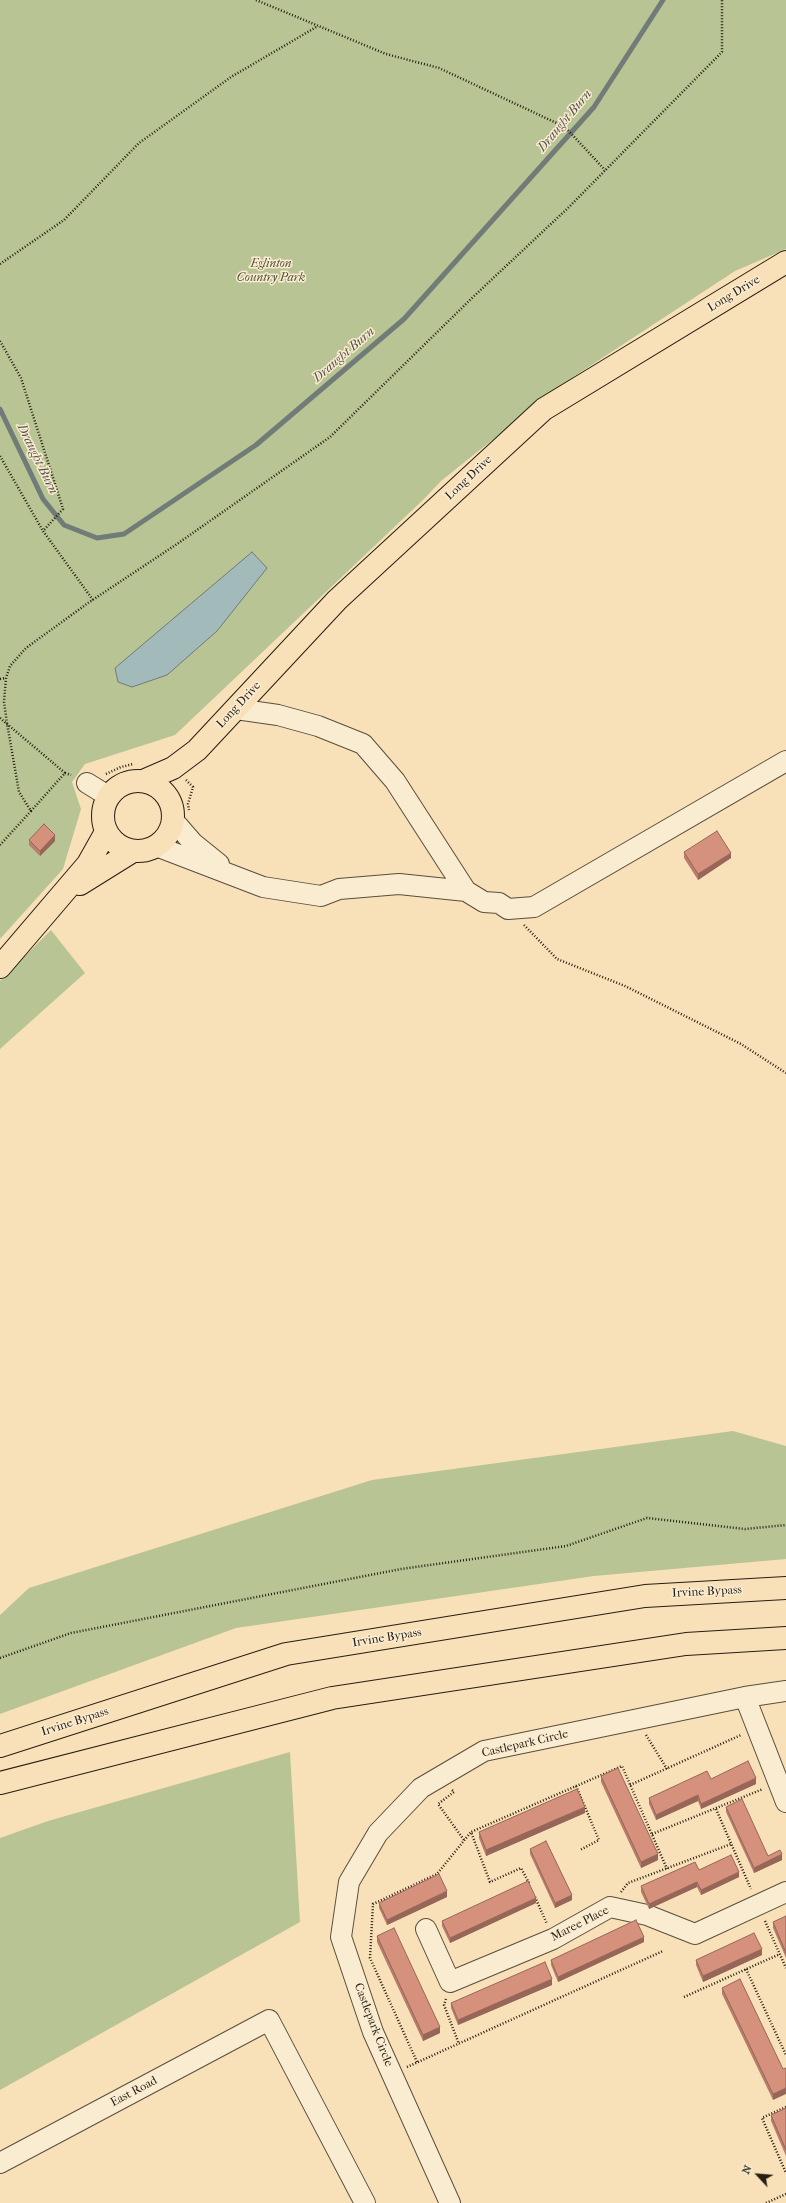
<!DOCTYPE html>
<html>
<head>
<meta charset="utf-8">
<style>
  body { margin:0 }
  #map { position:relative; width:786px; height:2203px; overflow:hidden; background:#f8e1b8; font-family:"IM FELL French Canon",serif }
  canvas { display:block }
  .north { position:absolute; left:738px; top:2155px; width:40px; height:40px; -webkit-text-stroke:3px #faecd1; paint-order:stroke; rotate:296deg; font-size:11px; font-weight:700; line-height:16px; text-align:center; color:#261d13 }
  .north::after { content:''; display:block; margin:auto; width:14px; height:18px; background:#261d13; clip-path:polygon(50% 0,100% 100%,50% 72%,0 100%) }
</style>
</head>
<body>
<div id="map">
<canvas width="786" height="2203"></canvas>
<div class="north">N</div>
</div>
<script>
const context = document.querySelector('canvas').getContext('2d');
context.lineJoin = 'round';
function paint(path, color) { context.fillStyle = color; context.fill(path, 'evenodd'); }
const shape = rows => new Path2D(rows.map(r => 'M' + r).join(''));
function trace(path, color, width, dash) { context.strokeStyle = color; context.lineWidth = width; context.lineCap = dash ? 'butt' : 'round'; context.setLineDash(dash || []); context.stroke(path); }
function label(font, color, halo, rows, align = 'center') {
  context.font = font + ' "IM FELL French Canon",serif'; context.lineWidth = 3; context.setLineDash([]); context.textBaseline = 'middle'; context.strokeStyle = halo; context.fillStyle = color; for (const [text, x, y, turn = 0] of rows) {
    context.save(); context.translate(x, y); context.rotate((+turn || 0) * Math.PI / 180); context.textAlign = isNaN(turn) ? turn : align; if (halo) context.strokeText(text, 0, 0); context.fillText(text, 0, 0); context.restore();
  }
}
const green = shape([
  [0,0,786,0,786,249,735,271,561,385,441,481,424,499,175,735,85,764,72,782,81,809,63,869,0,939],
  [51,930,85,973,0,1049,0,981],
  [733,1431,786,1446,786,1559,594,1576,236,1628,0,1714,0,1615,29,1588,372,1480],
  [290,1752,300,1922,0,2090,0,1838,48,1821]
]);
const water = shape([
  [252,552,267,568,217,631,167,675,132,687,118,682,115,668,252,552]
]);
const stream = shape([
  [0,409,43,499,64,525,97,538,124,534,256,445,404,319,594,107,663,0]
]);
const path = shape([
  [256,0,386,54,439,68,565,127,605,170],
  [0,264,64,220,139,143,231,77,318,26],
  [0,341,21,378,63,509,43,531,93,600],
  [0,456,43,531],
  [0,679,6,678],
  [0,718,65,773],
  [106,774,121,767,133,764],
  [186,780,193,787,188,804,189,810],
  [31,811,65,773,71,775],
  [0,845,31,811,19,792,7,723,4,702,6,678,10,666,26,648,88,603,177,544,330,437,472,298,569,207,722,52,722,0],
  [524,925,557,959,625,986,741,1044,786,1073],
  [0,1658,71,1633,401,1569,566,1546,647,1518,745,1529,786,1525],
  [646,1735,667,1769],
  [630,1785,741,1735],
  [576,1786,599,1840,580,1850],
  [452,1790,454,1792,438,1804,464,1840],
  [716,1809,751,1889],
  [652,1834,763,1789],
  [529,1883,521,1868,490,1882,471,1832,622,1766,667,1869],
  [621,1892,628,1883,731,1844],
  [535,1897,547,1924],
  [765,1921,786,1968],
  [746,1969,786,2055],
  [684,1997,780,1954],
  [446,1999,444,2005,459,2044],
  [417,2062,370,1958,373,1904,437,1874,471,1832],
  [407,2067,663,1951],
  [786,2107,762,2118,786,2173],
  [766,2203,786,2194]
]);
const minor = shape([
  [236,709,278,715,318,726,363,744,395,781,466,891],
  [87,783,108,796],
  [173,820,193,843,219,864],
  [156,846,263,887,295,892,321,896,339,889,399,884,466,891,484,902,499,903,508,909,534,907,786,761],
  [745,1697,786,1802],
  [426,1929,450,1982,553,1939,610,1907,647,1915,695,1934,786,1892],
  [0,2163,269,2020,365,2203],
  [450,2203,373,2032,341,1937,349,1882,378,1833,421,1788,484,1751,745,1697,786,1691]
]);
const major = shape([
  '103 816a35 35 0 1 1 70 0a35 35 0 1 1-70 0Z',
  [143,781,173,768,197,750,337,600,544,409,786,262],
  [80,884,133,851],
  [0,967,88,864,106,832]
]);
const highway = shape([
  [0,1746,286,1654,645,1596,786,1588],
  [0,1783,332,1698,686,1644,786,1638]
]);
const wall = shape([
  [29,840,55,841,40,856,29,845],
  [684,852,731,858,698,880,684,858],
  [601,1776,658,1860,641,1868,601,1782],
  [711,1779,756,1784,701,1809,698,1801,656,1820,649,1804,649,1798],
  [726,1807,768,1856,782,1860,754,1873,726,1812],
  [585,1813,486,1856,479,1838,479,1832],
  [530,1849,572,1900,555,1908,530,1854],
  [699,1870,739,1877,701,1895,697,1887,649,1909,641,1892,641,1886],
  [447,1897,387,1925,379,1908,379,1903],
  [536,1903,450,1943,442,1926,442,1921],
  [786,1916,786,1958,773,1928,773,1922],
  [377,1936,440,2033,423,2041,377,1942],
  [644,1942,558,1982,551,1965,551,1960],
  [762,1955,703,1982,696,1965,696,1960],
  [552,1985,458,2025,451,2008,451,2003],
  [722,1988,783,2069,773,2100,722,1994],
  [786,2108,786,2156,771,2121,771,2115]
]);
const shadedWall = shape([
  [55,835,55,841,40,856,40,851],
  [731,853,731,858,698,880,698,874],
  [756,1778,756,1784,701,1809,701,1804],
  [698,1795,698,1801,656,1820,656,1815],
  [585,1807,585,1813,486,1856,486,1850],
  [658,1854,658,1860,641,1868,641,1862],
  [782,1854,782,1860,754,1873,754,1868],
  [739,1872,739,1877,701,1895,701,1890],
  [697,1882,697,1887,649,1909,649,1904],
  [447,1891,447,1897,387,1925,387,1920],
  [572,1895,572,1900,555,1908,555,1903],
  [536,1898,536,1903,450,1943,450,1938],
  [644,1937,644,1942,558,1982,558,1977],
  [762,1949,762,1955,703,1982,703,1976],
  [552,1979,552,1985,458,2025,458,2020],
  [440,2027,440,2033,423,2041,423,2035],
  [786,2088,786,2094,773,2100,773,2094]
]);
const building = shape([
  [44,824,55,835,40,851,29,840,44,824],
  [717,831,731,853,698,874,684,852,717,831],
  [748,1761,756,1778,701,1804,698,1795,656,1815,649,1798,707,1771,711,1779,748,1761],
  [618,1768,658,1854,641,1862,601,1776,618,1768],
  [577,1789,585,1807,486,1850,479,1832,577,1789],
  [742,1799,768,1856,780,1850,782,1854,754,1868,726,1807,742,1799],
  [546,1841,572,1895,555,1903,530,1849,546,1841],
  [731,1855,739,1872,701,1890,697,1882,649,1904,641,1886,695,1862,699,1870,731,1855],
  [439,1874,447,1891,387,1920,379,1903,439,1874],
  [528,1881,536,1898,450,1938,442,1921,528,1881],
  [786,1916,786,1953,773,1922,786,1916],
  [636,1920,644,1937,558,1977,551,1960,636,1920],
  [394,1928,440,2027,423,2035,377,1936,394,1928],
  [754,1933,762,1949,703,1976,696,1960,754,1933],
  [545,1962,552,1979,458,2020,451,2003,545,1962],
  [740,1979,783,2069,786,2068,786,2088,773,2094,722,1988,740,1979],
  [786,2108,786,2150,771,2115,786,2108]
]);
const parkNames = [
  ["Eglinton",271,264],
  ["Country Park",271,278]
];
const streetNames = [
  ["Long Drive",734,294,-31],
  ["Long Drive",469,478,-43],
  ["Long Drive",239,705,-47],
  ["Irvine Bypass",707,1592,-3],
  ["Irvine Bypass",387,1638,-9],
  ["Irvine Bypass",75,1722,-18],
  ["Castlepark Circle",525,1744,-13],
  ["Maree Place",580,1924,-27],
  ["Castlepark Circle",373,2025,69],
  ["East Road",134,2092,-28]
];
const waterNames = [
  ["Draught Burn",565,121,-50],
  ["Draught Burn",344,355,-41],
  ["Draught Burn",37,459,64]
];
paint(green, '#b8c493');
paint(water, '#a3baba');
trace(water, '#717b77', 1);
trace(stream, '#717b77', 5);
trace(minor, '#5a4e3c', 22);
trace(major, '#261d13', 24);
trace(highway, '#261d13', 24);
trace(path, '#261d13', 2.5, [1, 2]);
trace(minor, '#faecd1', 20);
trace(major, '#f8e1b8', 22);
trace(highway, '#f8e1b8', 22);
paint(wall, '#b87d6c');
paint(shadedWall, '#966658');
paint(building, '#d6917d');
trace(building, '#966658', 1);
label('italic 12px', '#524f39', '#faecd1', parkNames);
label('12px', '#261d13', '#faecd1', streetNames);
label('italic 13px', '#52544d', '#faecd1', waterNames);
</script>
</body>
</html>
